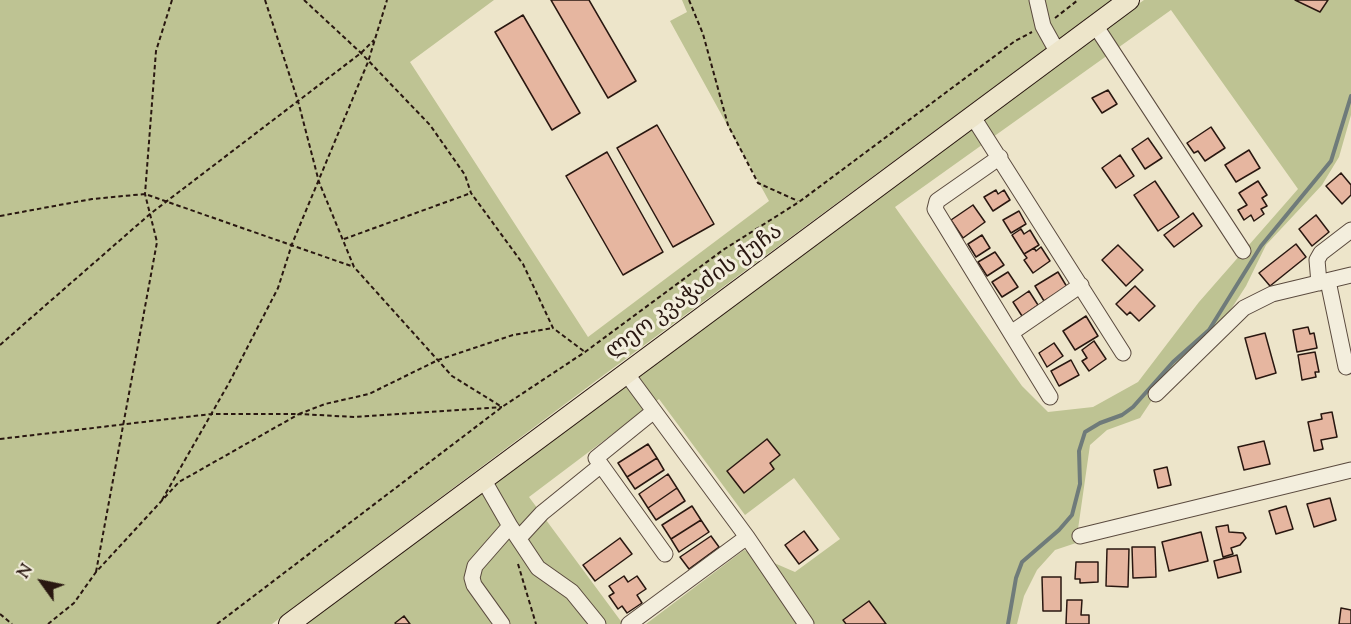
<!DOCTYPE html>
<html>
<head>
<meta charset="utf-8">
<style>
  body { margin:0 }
  #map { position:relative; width:1351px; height:624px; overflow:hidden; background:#ede5ca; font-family:"Sorts Mill Goudy",serif }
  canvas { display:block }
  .north { position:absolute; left:12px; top:552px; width:60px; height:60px; -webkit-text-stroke:4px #f3eedd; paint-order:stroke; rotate:303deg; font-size:16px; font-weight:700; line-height:24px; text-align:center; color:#291710 }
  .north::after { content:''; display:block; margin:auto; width:21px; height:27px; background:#291710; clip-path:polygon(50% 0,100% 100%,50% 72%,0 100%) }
</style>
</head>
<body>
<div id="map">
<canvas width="1351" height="624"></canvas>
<div class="north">N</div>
</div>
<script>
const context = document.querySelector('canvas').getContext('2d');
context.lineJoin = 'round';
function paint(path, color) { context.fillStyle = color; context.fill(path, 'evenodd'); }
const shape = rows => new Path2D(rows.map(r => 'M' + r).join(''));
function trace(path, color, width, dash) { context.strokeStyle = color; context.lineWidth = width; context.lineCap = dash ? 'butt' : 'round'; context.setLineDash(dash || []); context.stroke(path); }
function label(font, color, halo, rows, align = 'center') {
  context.font = font + ' "Sorts Mill Goudy","Noto Serif Georgian",serif'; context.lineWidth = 6; context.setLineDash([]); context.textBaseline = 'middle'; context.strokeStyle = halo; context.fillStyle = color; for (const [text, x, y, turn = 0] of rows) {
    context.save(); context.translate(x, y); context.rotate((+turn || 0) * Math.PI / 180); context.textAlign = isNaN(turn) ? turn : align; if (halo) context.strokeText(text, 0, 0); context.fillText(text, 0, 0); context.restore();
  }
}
const green = shape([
  [0,0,494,0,410,62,588,337,769,201,670,21,687,12,682,0,1112,0,597,380,272,624,0,624],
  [1144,0,1351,0,1351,115,1339,157,1322,185,1266,245,1246,286,1215,334,1156,394,1140,418,1107,430,1090,445,1076,543,1055,550,1037,570,1024,596,1017,624,646,624,744,550,795,572,840,539,794,478,745,515,659,399,529,497,623,624,304,624,976,119],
  [1171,10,1298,189,1199,302,1138,382,1093,407,1048,412,1022,386,895,207]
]);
const stream = shape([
  [1008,624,1016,578,1022,562,1059,530,1072,515,1080,484,1079,451,1085,432,1100,423,1122,415,1133,407,1173,362,1209,330,1261,246,1331,161,1351,96]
]);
const building = shape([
  [551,0,589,0,636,81,608,98,551,0],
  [1295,0,1328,0,1320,12,1295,0],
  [523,15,580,113,552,130,495,32,523,15],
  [1108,90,1117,104,1102,113,1092,98,1108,90],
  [657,125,714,224,673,247,617,148,657,125],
  [1211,127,1225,148,1205,161,1198,151,1194,153,1187,143,1211,127],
  [1148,138,1162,158,1145,169,1132,149,1148,138],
  [1249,150,1260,168,1236,182,1225,165,1249,150],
  [607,152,663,252,623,275,566,176,607,152],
  [1120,155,1134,176,1116,188,1102,168,1120,155],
  [1341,173,1351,185,1351,195,1342,204,1326,186,1341,173],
  [1155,181,1179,217,1158,231,1134,195,1155,181],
  [1258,181,1267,195,1262,198,1267,206,1261,209,1264,214,1254,221,1251,215,1244,220,1238,210,1247,205,1239,193,1258,181],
  [996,190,998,194,1004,190,1010,200,993,211,984,197,996,190],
  [973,205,985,222,963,238,951,220,973,205],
  [1019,211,1026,224,1011,233,1003,220,1019,211],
  [1193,213,1202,226,1174,247,1164,235,1193,213],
  [1316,215,1329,232,1312,246,1299,229,1316,215],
  [1021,229,1024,234,1030,230,1039,245,1024,254,1012,235,1021,229],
  [982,235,990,248,976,257,968,244,982,235],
  [1296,244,1306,257,1270,286,1259,273,1296,244],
  [1118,245,1143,270,1126,286,1102,260,1118,245],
  [1041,247,1050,261,1033,273,1024,260,1027,258,1024,254,1034,248,1036,251,1041,247],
  [995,252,1004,265,987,276,978,262,995,252],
  [1008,272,1018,287,1002,297,992,282,1008,272],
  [1058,272,1067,287,1044,301,1035,286,1058,272],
  [1135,286,1155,306,1139,321,1130,312,1127,315,1116,304,1135,286],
  [1029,291,1038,305,1022,316,1013,302,1029,291],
  [1086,316,1098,336,1075,350,1063,331,1086,316],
  [1308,327,1310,334,1314,333,1317,348,1297,352,1293,330,1308,327],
  [1265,333,1276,373,1256,379,1245,338,1265,333],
  [1094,341,1106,359,1089,371,1082,361,1087,358,1082,350,1094,341],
  [1054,343,1063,356,1047,367,1039,353,1054,343],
  [1315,352,1319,372,1315,372,1316,377,1302,380,1298,355,1315,352],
  [1071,360,1079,375,1059,386,1051,371,1071,360],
  [1332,412,1337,437,1321,440,1323,449,1314,451,1308,422,1322,419,1321,414,1332,412],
  [767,439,780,455,770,463,774,469,744,493,727,471,767,439],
  [1264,441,1270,464,1244,470,1238,447,1264,441],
  [648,444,657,458,627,477,618,463,648,444],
  [657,458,664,470,635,489,627,477,657,458],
  [1167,467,1171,485,1158,488,1154,470,1167,467],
  [668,474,677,488,648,508,639,494,668,474],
  [677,488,685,501,656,520,648,508,677,488],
  [1330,498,1336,520,1314,527,1307,504,1330,498],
  [692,506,701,520,671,539,662,525,692,506],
  [1286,506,1293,529,1276,534,1269,511,1286,506],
  [701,520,709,532,679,552,671,539,701,520],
  [1228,525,1229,532,1243,533,1246,538,1240,545,1231,548,1233,554,1223,557,1216,527,1228,525],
  [804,531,818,550,799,564,785,545,804,531],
  [1201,532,1208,561,1169,571,1162,542,1201,532],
  [711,536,719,547,689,569,680,557,711,536],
  [620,538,632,554,595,581,583,565,620,538],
  [1132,547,1155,547,1156,577,1133,578,1132,547],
  [1107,549,1129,549,1128,587,1106,586,1107,549],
  [1237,555,1241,572,1218,578,1214,561,1237,555],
  [1076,562,1098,562,1098,582,1080,583,1080,579,1075,579,1076,562],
  [624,576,628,582,637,576,646,589,637,595,642,603,627,613,622,606,618,609,609,596,614,593,609,586,624,576],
  [1042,577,1061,577,1061,611,1043,611,1042,577],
  [1067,600,1082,600,1081,615,1089,615,1089,624,1066,624,1067,600],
  [869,601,886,624,846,624,843,620,869,601],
  [1341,608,1351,610,1351,624,1339,624,1341,608],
  [404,616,410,624,396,624,395,623,404,616]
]);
const path = shape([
  [265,0,298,101,319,182,354,267,452,376,502,407],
  [304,0,361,53,430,125,465,175,471,193,523,264,553,328,585,352],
  [689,0,703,34,728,125,758,183,798,201],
  [1055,18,1078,0],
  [0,216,92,199,145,194,354,267],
  [344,239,471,193],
  [0,345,150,214,361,53,374,40],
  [0,439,211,414,299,414,325,404,369,394,438,360,513,335,553,328],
  [162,500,229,383,278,288,292,244,368,62,387,0],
  [518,564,536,624],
  [96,572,157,242,145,194,156,51,172,0],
  [0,614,12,624],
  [48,624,74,603,96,572,179,482,299,414,355,417,502,407],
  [217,624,502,407,585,352,723,250,799,202,1015,41,1032,32]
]);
const minor = shape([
  [1037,0,1043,26,1058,53],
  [1095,25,1243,251],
  [973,117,1123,353],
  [1000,157,937,201,935,209,1050,397],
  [1328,281,1346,367],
  [1319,283,1317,260,1321,253,1351,230],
  [1011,333,1081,285],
  [626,373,747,537,806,624],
  [1156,394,1244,308,1272,294,1351,275],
  [654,411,596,458,665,554],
  [483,479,510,526,475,566,472,578,474,585,502,624],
  [510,526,538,568,572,592,598,624],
  [1080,536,1351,470],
  [519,538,542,513,600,466],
  [629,624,747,537]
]);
const major = shape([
  [289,624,1129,0]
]);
const streetNames = [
  ["ლეო კვაჭაძის ქუჩა",695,293,-36]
];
paint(green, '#bec393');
trace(stream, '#6f7b7a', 4);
paint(building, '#e6b6a0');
trace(building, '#291710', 1.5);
trace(minor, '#5a4a3e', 17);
trace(major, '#291710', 22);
trace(path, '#291710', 2, [4.5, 3]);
trace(minor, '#f3eedd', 15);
trace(major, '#ede5ca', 20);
label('22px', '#291710', '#f3eedd', streetNames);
</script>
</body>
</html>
